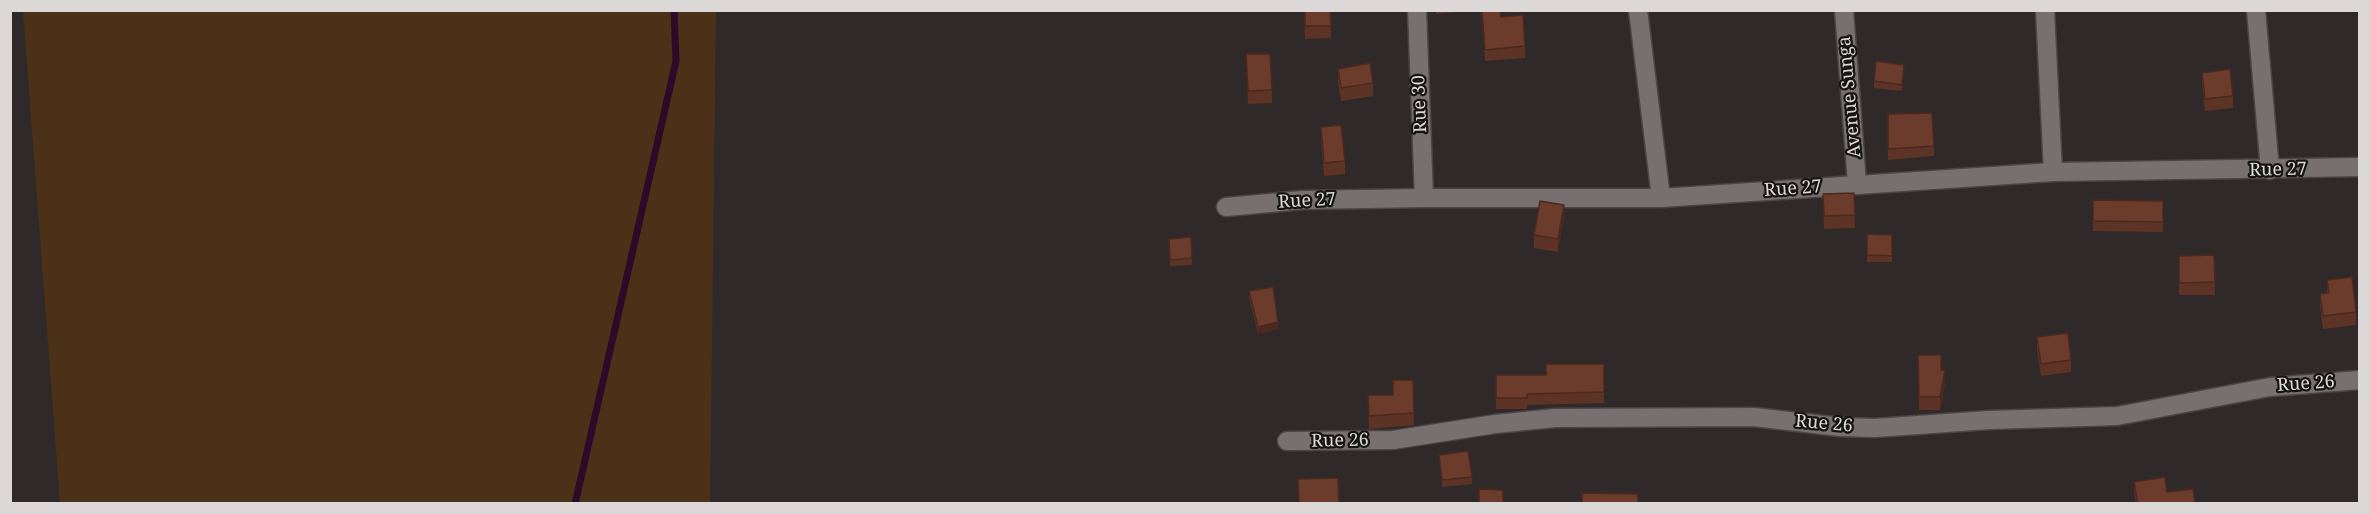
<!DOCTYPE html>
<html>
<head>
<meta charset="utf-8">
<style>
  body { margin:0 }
  #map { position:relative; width:2370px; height:514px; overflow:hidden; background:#302929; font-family:"Noto Serif",serif }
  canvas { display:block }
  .frame { position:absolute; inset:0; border:12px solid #dcd8d8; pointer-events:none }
</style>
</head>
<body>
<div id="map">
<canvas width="2370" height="514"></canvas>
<div class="frame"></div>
</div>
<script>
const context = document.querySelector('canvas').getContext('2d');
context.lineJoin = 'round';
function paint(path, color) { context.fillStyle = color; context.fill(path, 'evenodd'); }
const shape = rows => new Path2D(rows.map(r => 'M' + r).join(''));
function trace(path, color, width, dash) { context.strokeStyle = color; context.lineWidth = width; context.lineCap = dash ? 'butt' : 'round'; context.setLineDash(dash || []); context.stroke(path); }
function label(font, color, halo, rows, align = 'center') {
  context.font = font + ' "Noto Serif",serif'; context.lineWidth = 4.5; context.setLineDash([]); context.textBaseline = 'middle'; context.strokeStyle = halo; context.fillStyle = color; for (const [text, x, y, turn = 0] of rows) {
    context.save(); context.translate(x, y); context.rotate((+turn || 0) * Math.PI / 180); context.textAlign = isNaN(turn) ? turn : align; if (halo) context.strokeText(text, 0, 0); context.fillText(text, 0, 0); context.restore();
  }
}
const green = shape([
  [23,11,716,11,710,503,60,503]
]);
const stream = shape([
  [575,504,676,61,674,10]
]);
const minor = shape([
  [1417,10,1424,198],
  [1638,10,1661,198],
  [1844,10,1857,184],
  [2045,10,2053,172],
  [2256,10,2270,170],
  [1226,207,1302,200,1424,198,1661,198,2053,172,2360,167],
  [1287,441,1393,440,1495,424,1555,418,1754,417,1840,427,1875,428,1989,420,2117,416,2270,387,2360,380]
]);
const wall = shape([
  [1304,10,1330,10,1331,38,1305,39],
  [1436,10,1475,10,1436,14],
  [1481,10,1500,10,1501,17,1525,46,1525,58,1485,61],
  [1246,54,1272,90,1272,103,1248,104],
  [1338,69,1373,83,1373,96,1341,101,1338,81],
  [1904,72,1902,91,1874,88,1874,81],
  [2202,73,2233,96,2233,108,2205,111,2202,85],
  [1888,114,1934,146,1934,156,1888,160],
  [1321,127,1345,161,1345,174,1324,176,1321,140],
  [1854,193,1855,228,1824,229,1823,194],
  [2093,200,2163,201,2163,232,2093,231],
  [1564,217,1558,252,1534,248,1534,235],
  [1867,234,1892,235,1892,262,1867,262],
  [1169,246,1192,258,1192,265,1170,266],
  [2214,255,2215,295,2179,295,2179,256],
  [2327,280,2356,312,2356,325,2323,329,2320,306,2320,294,2327,293],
  [1249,291,1278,329,1258,334,1249,297],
  [2037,337,2071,360,2071,372,2041,376,2037,350],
  [1918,355,1941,370,1945,383,1940,410,1919,410],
  [1604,364,1604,403,1527,405,1527,409,1496,409,1496,375,1546,375],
  [1413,380,1414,425,1369,429,1368,395,1393,395],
  [1439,455,1472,477,1472,484,1442,487],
  [2134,482,2167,492,2195,504,2136,504,2134,492]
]);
const shadedWall = shape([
  [1564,205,1564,217,1558,252,1558,239],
  [1278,322,1278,329,1258,334,1258,327],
  [1945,370,1945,383,1940,410,1940,397]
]);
const building = shape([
  [1305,10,1330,10,1331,26,1305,26,1305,10],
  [1482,10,1500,10,1501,17,1523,15,1525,46,1485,50,1482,10],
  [1246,54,1270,54,1272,90,1248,91,1246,54],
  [1876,61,1904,65,1902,85,1874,81,1876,61],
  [1370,63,1373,83,1341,88,1338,69,1370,63],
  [2230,69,2233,96,2205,99,2202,73,2230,69],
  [1932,113,1934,146,1888,149,1888,114,1932,113],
  [1341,125,1345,161,1324,163,1321,127,1341,125],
  [1854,193,1855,215,1824,216,1823,194,1854,193],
  [2093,200,2163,201,2163,222,2093,221,2093,200],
  [1540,201,1564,205,1558,239,1534,235,1540,201],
  [1867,234,1892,235,1892,256,1867,255,1867,234],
  [1191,237,1192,258,1170,260,1169,239,1191,237],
  [2214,255,2215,282,2179,283,2179,256,2214,255],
  [2352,277,2356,312,2323,316,2320,294,2329,293,2327,280,2352,277],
  [1273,287,1278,322,1258,327,1249,291,1273,287],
  [2068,333,2071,360,2041,364,2037,337,2068,333],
  [1918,355,1941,355,1941,370,1945,370,1940,397,1919,397,1918,355],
  [1546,364,1604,364,1604,392,1527,394,1527,398,1496,398,1496,375,1546,375,1546,364],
  [1393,380,1413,380,1414,413,1369,416,1368,395,1393,395,1393,380],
  [1468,451,1472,477,1442,480,1439,455,1468,451],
  [2165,477,2167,492,2193,489,2195,504,2138,504,2134,482,2165,477],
  [1338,478,1339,504,1299,504,1298,479,1338,478],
  [1479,489,1503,490,1503,504,1479,504,1479,489],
  [1582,493,1638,494,1638,504,1582,504,1582,493]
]);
const streetNames = [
  ["Avenue Sunga",1850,97,-95],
  ["Rue 30",1420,104,-92],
  ["Rue 27",2278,170,-1],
  ["Rue 27",1793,189,-4],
  ["Rue 27",1307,201,-3],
  ["Rue 26",2306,384,-4],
  ["Rue 26",1824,424,5],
  ["Rue 26",1340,441,-1]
];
paint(green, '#4c3119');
trace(stream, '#2d0a28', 7);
trace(minor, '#4b4545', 21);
trace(minor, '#787070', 18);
paint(wall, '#5c3325');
paint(shadedWall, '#4b291e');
paint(building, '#6b3b2b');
trace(building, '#4b291e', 1.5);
label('18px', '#dcd8d8', '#161313', streetNames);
</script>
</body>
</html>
